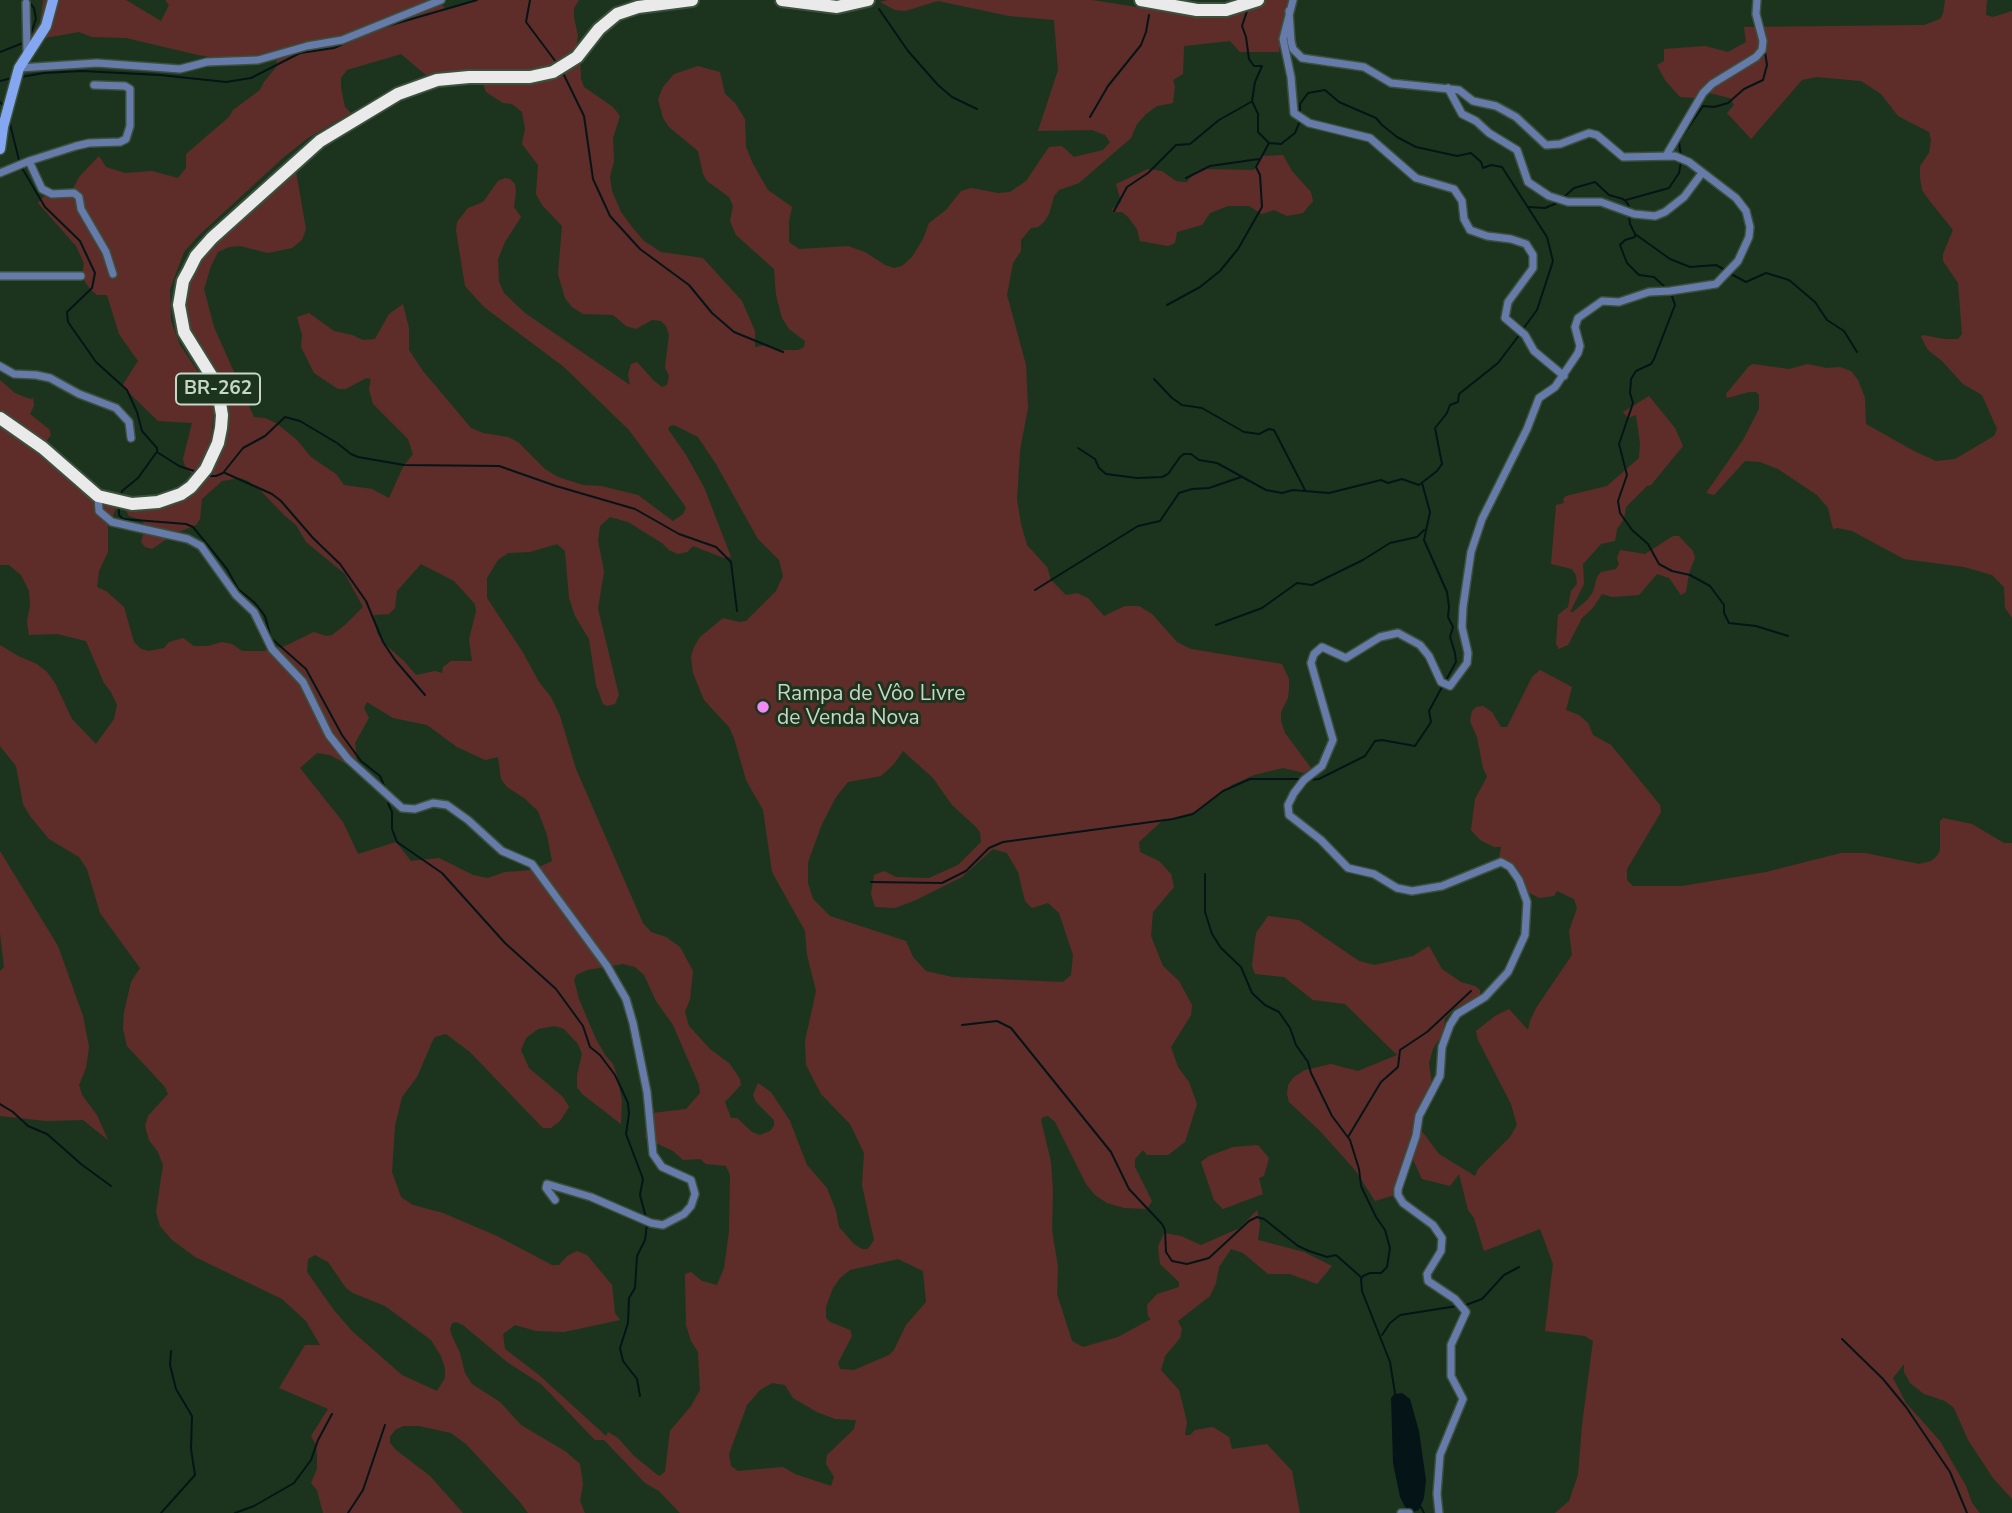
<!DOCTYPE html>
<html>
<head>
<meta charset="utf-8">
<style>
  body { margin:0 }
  canvas { display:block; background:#1c341d }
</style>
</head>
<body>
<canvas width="2012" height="1513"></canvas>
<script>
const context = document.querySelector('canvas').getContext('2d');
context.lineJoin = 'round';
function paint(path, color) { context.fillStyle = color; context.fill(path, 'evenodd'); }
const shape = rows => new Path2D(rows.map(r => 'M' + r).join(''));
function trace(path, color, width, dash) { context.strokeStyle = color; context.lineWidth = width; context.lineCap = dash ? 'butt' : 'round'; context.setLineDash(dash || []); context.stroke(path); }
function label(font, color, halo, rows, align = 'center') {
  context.font = font + ' "Nunito Sans",sans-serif'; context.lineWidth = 6; context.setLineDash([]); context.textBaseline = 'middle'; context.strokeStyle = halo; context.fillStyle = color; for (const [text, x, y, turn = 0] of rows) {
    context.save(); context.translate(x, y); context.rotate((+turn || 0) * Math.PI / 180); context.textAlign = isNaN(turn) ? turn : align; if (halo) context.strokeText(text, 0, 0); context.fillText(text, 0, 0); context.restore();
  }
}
const green = shape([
  [43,0,126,0,161,21,169,5,165,0,439,0,446,10,476,0,579,0,574,8,574,18,578,35,576,50,557,64,541,71,457,72,426,75,401,54,347,70,341,78,341,88,345,107,351,113,308,138,284,157,198,236,184,252,170,289,171,321,180,345,203,379,212,397,214,413,210,445,200,466,192,474,185,466,183,459,192,423,158,421,122,386,138,361,119,334,107,295,97,295,90,289,82,277,84,263,76,246,38,203,43,197,52,194,70,195,79,177,99,156,106,167,125,173,152,171,178,178,186,168,186,154,229,117,233,110,260,90,264,82,277,66,276,57,235,61,198,55,126,38,92,37,79,32,28,41,40,22],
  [888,0,1092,0,1206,18,1235,14,1262,0,1297,0,1284,17,1279,52,1240,52,1230,41,1184,46,1183,74,1173,80,1175,86,1173,103,1157,106,1146,114,1137,124,1131,138,1079,183,1059,190,1054,196,1049,214,1044,222,1038,227,1031,228,1021,240,1021,251,1013,263,1007,295,1026,365,1028,408,1020,450,1017,500,1021,524,1027,545,1047,567,1051,580,1066,595,1077,593,1088,598,1104,616,1125,606,1139,606,1152,614,1177,642,1191,649,1282,664,1289,679,1289,688,1288,698,1281,712,1281,721,1285,733,1311,768,1304,773,1283,768,1254,775,1232,785,1195,812,1162,821,1139,842,1140,852,1159,861,1171,874,1174,887,1153,912,1151,936,1163,966,1179,981,1192,1005,1191,1015,1171,1047,1178,1067,1189,1082,1197,1104,1185,1142,1168,1155,1147,1155,1143,1150,1135,1159,1135,1167,1152,1201,1147,1209,1124,1208,1107,1203,1095,1195,1086,1184,1055,1122,1048,1116,1043,1117,1041,1120,1051,1162,1053,1190,1052,1230,1058,1267,1057,1294,1072,1341,1083,1347,1118,1337,1151,1319,1148,1316,1147,1305,1157,1294,1179,1287,1179,1282,1160,1264,1158,1247,1164,1233,1181,1236,1201,1245,1240,1228,1257,1210,1260,1224,1258,1240,1304,1252,1332,1266,1317,1284,1290,1274,1268,1274,1243,1253,1231,1249,1219,1267,1216,1283,1210,1296,1178,1321,1182,1329,1180,1338,1165,1356,1161,1370,1179,1390,1187,1422,1185,1435,1190,1435,1195,1430,1213,1427,1229,1437,1232,1449,1267,1444,1292,1471,1300,1513,680,1513,659,1491,645,1483,604,1440,595,1440,541,1384,507,1362,463,1325,456,1322,452,1323,450,1329,452,1336,460,1353,465,1373,472,1384,500,1402,521,1425,565,1451,580,1464,583,1484,580,1501,585,1513,528,1513,519,1501,466,1444,451,1433,419,1426,403,1426,395,1430,390,1437,390,1443,396,1450,430,1476,463,1513,323,1513,317,1490,311,1483,317,1469,317,1455,316,1445,311,1436,328,1409,279,1388,305,1345,320,1345,306,1321,282,1299,195,1257,171,1239,160,1226,156,1212,163,1165,158,1152,149,1140,145,1126,148,1116,168,1094,165,1087,127,1046,123,1029,124,1012,131,982,140,968,100,913,87,869,79,857,49,839,30,816,23,804,16,766,0,746,0,645,18,656,37,664,47,672,55,683,72,719,96,744,114,719,117,705,111,692,104,683,86,641,57,634,29,635,27,621,30,606,29,591,21,575,9,565,0,565,0,425,25,441,83,492,102,503,117,507,108,526,108,552,99,571,97,587,106,591,124,607,134,642,141,649,149,651,164,648,169,642,183,638,194,646,208,646,222,642,232,644,242,651,263,651,285,646,314,632,326,636,332,635,346,624,363,607,345,574,306,542,296,525,284,515,260,490,248,481,240,478,222,481,202,499,200,519,196,525,174,534,152,549,145,547,141,542,145,527,142,520,129,516,126,511,142,509,197,485,224,409,182,324,187,268,294,160,306,229,302,240,292,248,268,253,240,246,229,247,218,252,211,266,204,289,214,327,254,417,265,418,276,423,297,440,311,457,336,474,344,485,372,489,389,498,403,467,413,454,408,439,373,404,369,389,371,379,366,378,346,389,338,389,314,373,301,347,302,335,297,317,309,313,334,331,352,335,363,340,375,339,389,314,403,304,409,328,409,350,423,371,471,428,483,433,508,437,518,442,545,469,558,477,583,485,601,486,638,495,673,521,683,514,686,508,683,503,629,430,564,367,484,307,465,286,456,230,457,222,468,208,483,202,498,181,505,178,510,179,515,184,516,191,514,207,521,217,505,242,498,259,499,282,504,293,525,313,630,385,628,374,631,364,637,362,654,381,662,387,667,385,669,376,665,367,669,335,666,326,661,321,652,320,636,329,626,326,613,315,583,314,572,307,565,298,558,274,562,226,542,205,536,194,538,165,522,144,525,129,522,112,512,104,503,103,486,92,482,81,527,82,580,58,581,79,584,87,613,107,620,116,613,138,614,161,610,177,612,191,621,212,632,227,644,241,661,252,703,258,742,301,755,331,755,347,767,345,782,350,798,350,804,347,805,341,789,329,782,318,776,295,774,269,736,235,730,221,733,206,729,197,707,181,703,174,698,151,669,127,663,118,658,99,663,87,674,74,698,66,720,72,725,94,735,103,745,119,746,147,753,164,768,190,792,207,789,221,789,242,799,249,848,246,865,252,885,265,894,268,902,266,912,257,923,239,929,223,946,210,961,191,971,188,998,193,1010,192,1026,181,1049,147,1062,146,1074,157,1103,150,1110,142,1105,135,1092,130,1038,131,1058,70,1054,20,1009,16,938,1,905,11,895,10,880,2],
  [674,425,698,437,716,464,758,539,779,560,783,576,776,591,746,621,739,622,723,618,700,637,694,647,691,657,693,673,704,700,729,727,734,738,746,780,763,810,772,872,805,931,807,955,816,991,805,1041,806,1065,821,1094,850,1124,864,1153,862,1185,874,1240,868,1249,862,1249,854,1244,839,1227,836,1211,827,1188,807,1165,790,1121,771,1092,758,1083,753,1095,756,1102,774,1120,774,1126,770,1131,760,1135,752,1132,737,1118,731,1118,725,1102,741,1085,740,1079,730,1064,710,1049,689,1026,685,1012,690,999,693,971,680,947,666,937,651,932,643,923,576,769,560,716,551,697,539,682,522,651,487,598,487,578,498,560,508,553,530,552,557,544,565,551,569,598,575,616,589,639,596,685,603,704,607,706,615,704,619,695,598,609,604,571,598,541,600,526,610,517,628,522,662,543,669,550,678,554,687,552,693,546,724,558,731,557,704,487,686,455,668,429,670,426],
  [421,564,454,581,475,604,476,611,469,639,472,661,451,661,443,667,442,673,435,671,416,675,404,661,385,644,377,633,374,615,389,614,395,608,397,591],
  [367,702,393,718,427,725,457,747,485,760,498,757,501,779,507,787,524,798,538,811,547,835,552,861,533,870,505,872,488,878,473,875,439,858,411,861,396,842,358,854,343,822,300,768,317,753,330,755,352,767,357,763,355,743,369,718,364,708],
  [903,751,933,778,952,805,975,826,980,832,981,842,958,865,929,878,896,877,884,871,874,875,871,894,875,907,895,908,916,900,962,877,993,849,1007,853,1018,872,1025,901,1032,908,1048,903,1059,913,1073,955,1071,975,1063,982,952,977,926,971,913,957,906,941,830,916,813,899,808,883,808,862,822,824,836,797,848,782,881,776,894,764],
  [623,964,635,967,644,975,656,1001,673,1025,699,1085,700,1093,686,1109,652,1113,648,1117,645,1138,673,1151,683,1160,700,1159,706,1164,726,1166,730,1175,729,1232,724,1268,717,1285,702,1281,691,1272,685,1274,686,1325,691,1341,698,1352,700,1390,691,1406,670,1431,665,1472,659,1476,634,1456,618,1438,608,1432,606,1436,539,1375,505,1349,503,1334,515,1325,536,1331,564,1332,620,1320,615,1313,612,1285,587,1255,577,1251,567,1256,559,1265,552,1265,497,1236,443,1213,413,1205,401,1197,392,1172,395,1126,402,1097,417,1077,432,1042,435,1037,442,1035,446,1034,470,1052,539,1124,543,1128,551,1128,560,1121,569,1107,563,1097,529,1068,521,1050,526,1038,538,1029,555,1026,564,1029,578,1044,582,1054,577,1075,577,1087,582,1094,621,1124,622,1101,617,1075,613,1064,605,1055,595,1037,579,999,574,980,576,975,587,970],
  [315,1255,328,1262,346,1288,353,1293,385,1306,431,1340,441,1356,445,1368,445,1378,437,1391,402,1375,352,1331,333,1309,307,1272,308,1259],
  [898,1259,923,1271,926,1302,906,1325,894,1350,889,1355,854,1370,840,1369,838,1363,852,1336,850,1330,830,1322,826,1318,826,1307,833,1288,840,1278,850,1270],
  [772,1383,785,1385,793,1398,817,1412,835,1419,856,1420,854,1429,827,1455,826,1464,834,1477,831,1486,795,1474,783,1467,738,1471,731,1466,729,1454,747,1405,760,1390],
  [1945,0,1987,0,1986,15,1993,17,2012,11,2012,618,2005,608,2004,587,1992,575,1964,567,1904,559,1852,531,1838,528,1833,529,1828,508,1817,495,1778,469,1760,462,1745,461,1714,495,1706,493,1743,440,1759,409,1759,395,1756,392,1749,392,1727,398,1726,394,1749,366,1753,364,1789,369,1808,364,1826,368,1840,367,1851,371,1858,380,1865,398,1866,424,1914,451,1936,461,1955,459,1994,436,1997,429,1982,395,1963,384,1942,361,1928,350,1921,337,1923,335,1944,339,1958,339,1962,334,1958,283,1943,261,1943,254,1953,230,1929,200,1922,190,1920,177,1920,166,1929,153,1931,140,1929,132,1898,116,1881,94,1861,81,1817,77,1802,80,1751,139,1727,113,1734,105,1730,98,1701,91,1695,98,1680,97,1665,80,1657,65,1664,61,1664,49,1705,46,1728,52,1746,42,1744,27,1924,25,1940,19,1943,14],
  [1283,155,1292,171,1311,192,1313,201,1303,213,1287,216,1274,210,1262,214,1249,206,1228,206,1210,213,1202,225,1177,232,1175,243,1168,246,1140,241,1137,229,1128,217,1122,212,1113,212,1112,209,1121,202,1116,184,1148,169,1162,171,1176,181,1183,182,1187,182,1195,172,1202,169,1254,170,1262,156],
  [0,380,15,393,27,398,32,399,33,397,34,406,30,414,49,429,51,435,44,444,23,425,0,412],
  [1649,396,1675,428,1683,446,1651,485,1647,486,1626,507,1624,519,1617,529,1615,541,1601,544,1583,564,1584,584,1570,612,1573,612,1587,600,1593,592,1597,577,1601,572,1616,569,1619,564,1617,558,1620,550,1645,554,1673,536,1679,536,1693,551,1695,558,1689,573,1686,592,1681,595,1669,578,1657,574,1639,595,1612,597,1602,594,1592,609,1582,618,1568,645,1559,649,1556,644,1558,615,1568,607,1571,591,1577,584,1576,575,1572,569,1551,564,1556,505,1564,503,1563,499,1566,496,1607,486,1639,458,1640,443,1636,415,1628,418,1623,412],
  [1540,670,1572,687,1566,710,1579,715,1588,723,1593,735,1611,745,1660,805,1661,812,1627,869,1627,880,1633,886,1682,886,1766,872,1841,853,1865,853,1919,864,1931,861,1937,856,1940,850,1940,821,1943,818,1972,824,2004,843,2012,843,2012,1499,1993,1478,1968,1440,1954,1408,1945,1401,1924,1394,1910,1383,1904,1372,1904,1364,1893,1378,1906,1403,1940,1441,1966,1486,1972,1503,1980,1513,1555,1513,1569,1501,1578,1475,1582,1425,1593,1341,1585,1336,1545,1331,1553,1264,1540,1229,1484,1251,1474,1218,1468,1210,1459,1174,1450,1186,1422,1179,1409,1151,1398,1194,1375,1201,1355,1170,1320,1131,1289,1102,1287,1094,1288,1085,1294,1077,1305,1070,1331,1064,1358,1071,1397,1055,1345,1004,1313,1000,1284,977,1255,974,1252,966,1256,933,1268,916,1299,920,1359,961,1375,965,1413,956,1429,946,1442,969,1461,982,1475,986,1480,990,1480,996,1454,1009,1445,1019,1443,1033,1433,1049,1429,1063,1432,1085,1415,1122,1439,1154,1475,1176,1478,1169,1510,1137,1517,1125,1511,1104,1478,1040,1476,1031,1495,1016,1509,1009,1528,1030,1530,1021,1536,1008,1572,955,1569,931,1577,908,1574,899,1557,891,1554,896,1539,898,1518,887,1499,859,1501,847,1494,847,1480,840,1471,830,1475,799,1487,777,1483,768,1477,737,1470,721,1472,711,1476,707,1483,706,1492,712,1501,727,1507,727,1532,677],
  [0,851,58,946,83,1016,89,1047,86,1068,79,1085,82,1095,97,1115,108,1140,83,1120,46,1121,0,1116,0,971,4,967,0,933],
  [1258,1145,1269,1158,1264,1176,1259,1178,1263,1194,1223,1209,1214,1200,1201,1162,1209,1156,1233,1147]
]);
const water = shape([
  [1402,1393,1410,1399,1419,1431,1426,1480,1424,1498,1419,1510,1413,1512,1405,1507,1400,1497,1393,1463,1391,1398,1394,1394]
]);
const stream = shape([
  [530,0,526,22,556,62],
  [28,1,34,8,36,19,30,36],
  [879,9,908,51,938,85,952,97,977,109],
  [1247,11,1242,26,1246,37,1249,59,1254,66,1262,66,1255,82,1252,101,1258,114,1258,132,1269,143,1281,144,1295,133,1300,121],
  [384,27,477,0],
  [0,52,23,43],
  [563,73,584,116,593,179,610,216,640,249,689,285,712,313,734,332,783,352],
  [21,77,44,73,82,71,160,75,226,82,251,78,300,53,334,48,356,38],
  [0,81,12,78],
  [0,102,3,105],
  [1300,112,1300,104,1308,93,1325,90,1339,102,1376,118,1382,125,1397,137,1416,147,1457,156,1471,153,1481,162,1483,168,1491,165,1502,167,1547,237,1553,261,1537,310,1523,329],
  [1090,117,1108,86,1141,45,1146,32,1149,15],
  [9,120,19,160],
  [1681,156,1679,142,1681,138,1703,106,1714,107,1728,103,1744,89,1763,80,1767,65,1765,52],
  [22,168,45,207,80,241,95,273,92,288,67,312,68,322,96,362,127,390,137,412,142,431,157,448,157,452,179,466,197,472],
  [1186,178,1210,166,1259,159],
  [1564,197,1574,188,1595,182,1609,195,1623,199,1628,204,1629,209],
  [1626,200,1669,188,1679,173,1681,162],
  [1529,207,1545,208,1557,203],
  [1114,211,1127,187,1148,173,1176,145,1190,144,1219,120,1251,102],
  [1629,215,1630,224,1635,234,1670,259,1690,267,1716,265,1727,271],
  [1635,234,1635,237,1625,240,1620,245,1627,263,1639,275,1654,277,1667,289],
  [1731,274,1746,282,1766,273,1789,280,1815,302,1827,320,1844,331,1857,352],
  [1671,293,1675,305,1654,359,1651,364,1636,371,1631,379,1630,393,1633,403,1619,444,1627,475,1618,501,1620,513,1632,530,1648,544,1659,564,1672,571,1690,575,1710,586,1724,605,1724,613,1729,623,1756,626,1788,636],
  [1167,305,1200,287,1220,271,1238,249,1262,207,1260,175,1256,167,1269,143],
  [1154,379,1172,398,1182,405,1202,408,1244,432,1259,434,1269,429,1274,430,1305,490],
  [1078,448,1095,459,1099,468,1106,474,1137,478,1162,477,1168,474,1180,457,1184,454,1191,454,1199,460,1217,463,1266,490,1282,493,1293,490,1329,493,1381,480,1388,483,1402,479,1419,485,1437,471,1442,464,1435,428,1447,413,1450,405,1458,402,1459,394,1498,363,1520,334],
  [225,473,272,494,281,501,313,538,340,564,366,601,383,642,395,660,425,695],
  [207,476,216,476,223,473,243,448,265,436,285,417,300,421,337,443,351,454,358,457,404,465,499,466,556,486,635,509,679,534,716,547,731,562,737,611],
  [1422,483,1430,512,1424,540,1447,592,1449,607,1448,617,1453,627,1450,637,1455,653,1456,662,1446,680],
  [121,497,122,491,138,478,156,453],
  [119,507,119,515,123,519,186,524,193,527,227,569,238,589,255,603,265,616,271,638,306,669,342,735,361,761,380,776,385,788],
  [1035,590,1138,526,1160,521,1179,493,1192,489,1209,488,1241,477],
  [1216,625,1262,608,1297,583,1312,585,1318,582,1363,560,1390,543,1417,537,1424,530],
  [1307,780,1319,779,1365,756,1375,741,1382,740,1415,746,1431,722,1429,711,1443,685],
  [388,803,392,812,392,829,397,842,442,873,505,943,556,989,583,1026,590,1047,600,1055,615,1075,628,1103,629,1114,626,1134,643,1179,640,1195,646,1218],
  [1205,874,1205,912,1212,934,1221,948,1241,967,1252,993,1265,1005,1279,1012,1290,1028,1296,1045,1308,1062,1311,1073,1332,1116,1350,1140,1359,1169,1361,1186,1376,1217,1385,1230,1390,1248,1387,1267,1381,1273,1370,1273,1363,1276],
  [871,882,942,883,966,871,989,848,1003,842,1173,819,1193,814,1223,791,1250,779,1301,779],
  [962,1025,997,1021,1011,1028,1111,1152,1129,1189,1162,1224,1165,1230,1166,1252,1172,1261,1187,1264,1209,1258,1249,1221,1257,1217,1264,1219,1298,1246,1309,1251,1327,1257,1336,1255,1362,1278],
  [0,1104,13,1112,28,1126,47,1134,81,1164,111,1186],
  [1348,1137,1381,1082,1398,1067,1400,1050,1427,1032,1471,991],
  [1361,1279,1362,1291,1390,1362,1395,1393],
  [1463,1306,1482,1299,1504,1275,1519,1267],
  [1382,1335,1390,1323,1400,1315,1457,1306],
  [1842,1339,1883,1379,1906,1407,1950,1472,1967,1513],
  [640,1396,637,1379,623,1361,620,1348,628,1323,629,1298,635,1288,637,1256,645,1240,647,1224],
  [1421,1507,1424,1513],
  [161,1513,195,1475,191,1449,192,1416,176,1389,170,1365,171,1351],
  [235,1513,254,1506,294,1483,311,1460,318,1440,332,1414],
  [348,1513,363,1490,385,1425]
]);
const street = shape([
  [1293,0,1283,39,1291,77,1294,113,1309,123,1370,138,1416,178,1454,189,1462,201,1464,219,1470,230,1487,236,1511,239,1526,244,1533,255,1533,268,1508,302,1505,318,1525,335,1534,351,1564,376],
  [26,3,27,53],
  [1289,11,1291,41,1293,49,1302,58,1364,67,1391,83,1459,90,1473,101,1496,106,1516,117,1546,145,1560,144,1589,133,1597,135,1623,157,1675,156,1689,162,1736,198,1746,211,1750,227,1749,237,1738,261,1716,284,1670,291,1649,292,1619,302,1602,301,1578,318,1575,327,1580,346,1578,353,1555,387,1539,398,1527,429,1482,519,1471,552,1463,607,1462,627,1468,653,1467,663,1450,686,1441,682,1429,656,1420,645,1398,633,1380,637,1346,658,1322,647,1314,654,1311,663,1333,740,1322,766,1304,780,1294,793,1288,805,1289,815,1321,840,1348,868,1374,874,1397,888,1412,891,1442,886,1501,862,1510,867,1519,880,1527,902,1525,935,1508,972,1485,997,1457,1014,1450,1025,1442,1047,1440,1076,1419,1116,1416,1136,1398,1189,1398,1195,1403,1203,1433,1225,1442,1238,1441,1251,1427,1274,1428,1281,1455,1299,1466,1312,1451,1345,1451,1376,1463,1399,1440,1455,1437,1494,1439,1513],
  [19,68,97,63,180,69,207,62,258,60,307,46,342,40,441,0],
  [1448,88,1462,114,1476,121,1489,133,1517,150,1528,182,1549,196,1568,202,1601,202,1634,214,1655,216,1665,212,1684,197,1702,173],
  [1667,154,1703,93,1712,84,1756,57,1762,50,1763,41,1756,14,1757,0],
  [29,161,42,189,52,194,74,193,79,197,81,209,106,252,113,274],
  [0,173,29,161,76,146,89,143,120,142,126,139,130,126,130,89,125,86,94,85],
  [0,276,81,276],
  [0,366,14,374,36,375,50,378,79,394,116,408,129,422,131,438],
  [98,496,99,511,112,522,188,539,201,546,236,595,254,612,272,649,303,682,329,735,348,759,402,808,415,809,433,803,447,805,468,820,502,851,532,864,607,966,626,999,633,1023,647,1092,653,1154,662,1167,691,1180,695,1194,691,1206,684,1214,663,1225,651,1223,591,1197,547,1184,546,1188,555,1200],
  [1401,1513,1409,1513]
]);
const secondary = shape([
  [0,149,3,127,19,68,46,26,53,0]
]);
const highway = shape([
  [782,0,837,7,868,0],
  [1141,0,1197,10,1226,10,1258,0],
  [0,418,43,448,98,496,132,504,158,502,181,494,191,487,206,469,218,443,221,428,222,415,217,385,184,332,179,305,183,281,189,270,196,256,212,238,320,141,398,94,437,80,469,77,530,77,553,72,577,57,599,29,617,14,638,7,692,0]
]);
const markers = [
  [763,707,7,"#f08bf6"]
];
const shields = [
  [218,389,84]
];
const shieldNames = [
  ["BR-262",218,389]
];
const poiNames = [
  ["Rampa de Vôo Livre",777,695],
  ["de Venda Nova",777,719]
];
paint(green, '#5e2d2a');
paint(water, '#051416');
trace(stream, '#051416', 2);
trace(street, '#3b513c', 10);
trace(secondary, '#3b513c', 13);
trace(highway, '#3b513c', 16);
trace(street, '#667baa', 7);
trace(secondary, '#85a7f2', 10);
trace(highway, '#eaeaea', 12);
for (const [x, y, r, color] of markers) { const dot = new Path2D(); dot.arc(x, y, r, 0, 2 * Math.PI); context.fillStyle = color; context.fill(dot); trace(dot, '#1c341d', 2.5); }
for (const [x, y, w] of shields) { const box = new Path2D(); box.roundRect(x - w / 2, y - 15.5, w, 31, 5); context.fillStyle = '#1c341d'; context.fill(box); trace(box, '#c8d6c7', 2); }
label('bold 19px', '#c8d6c7', null, shieldNames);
label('21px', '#c8d6c7', '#1c341d', poiNames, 'left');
</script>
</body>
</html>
